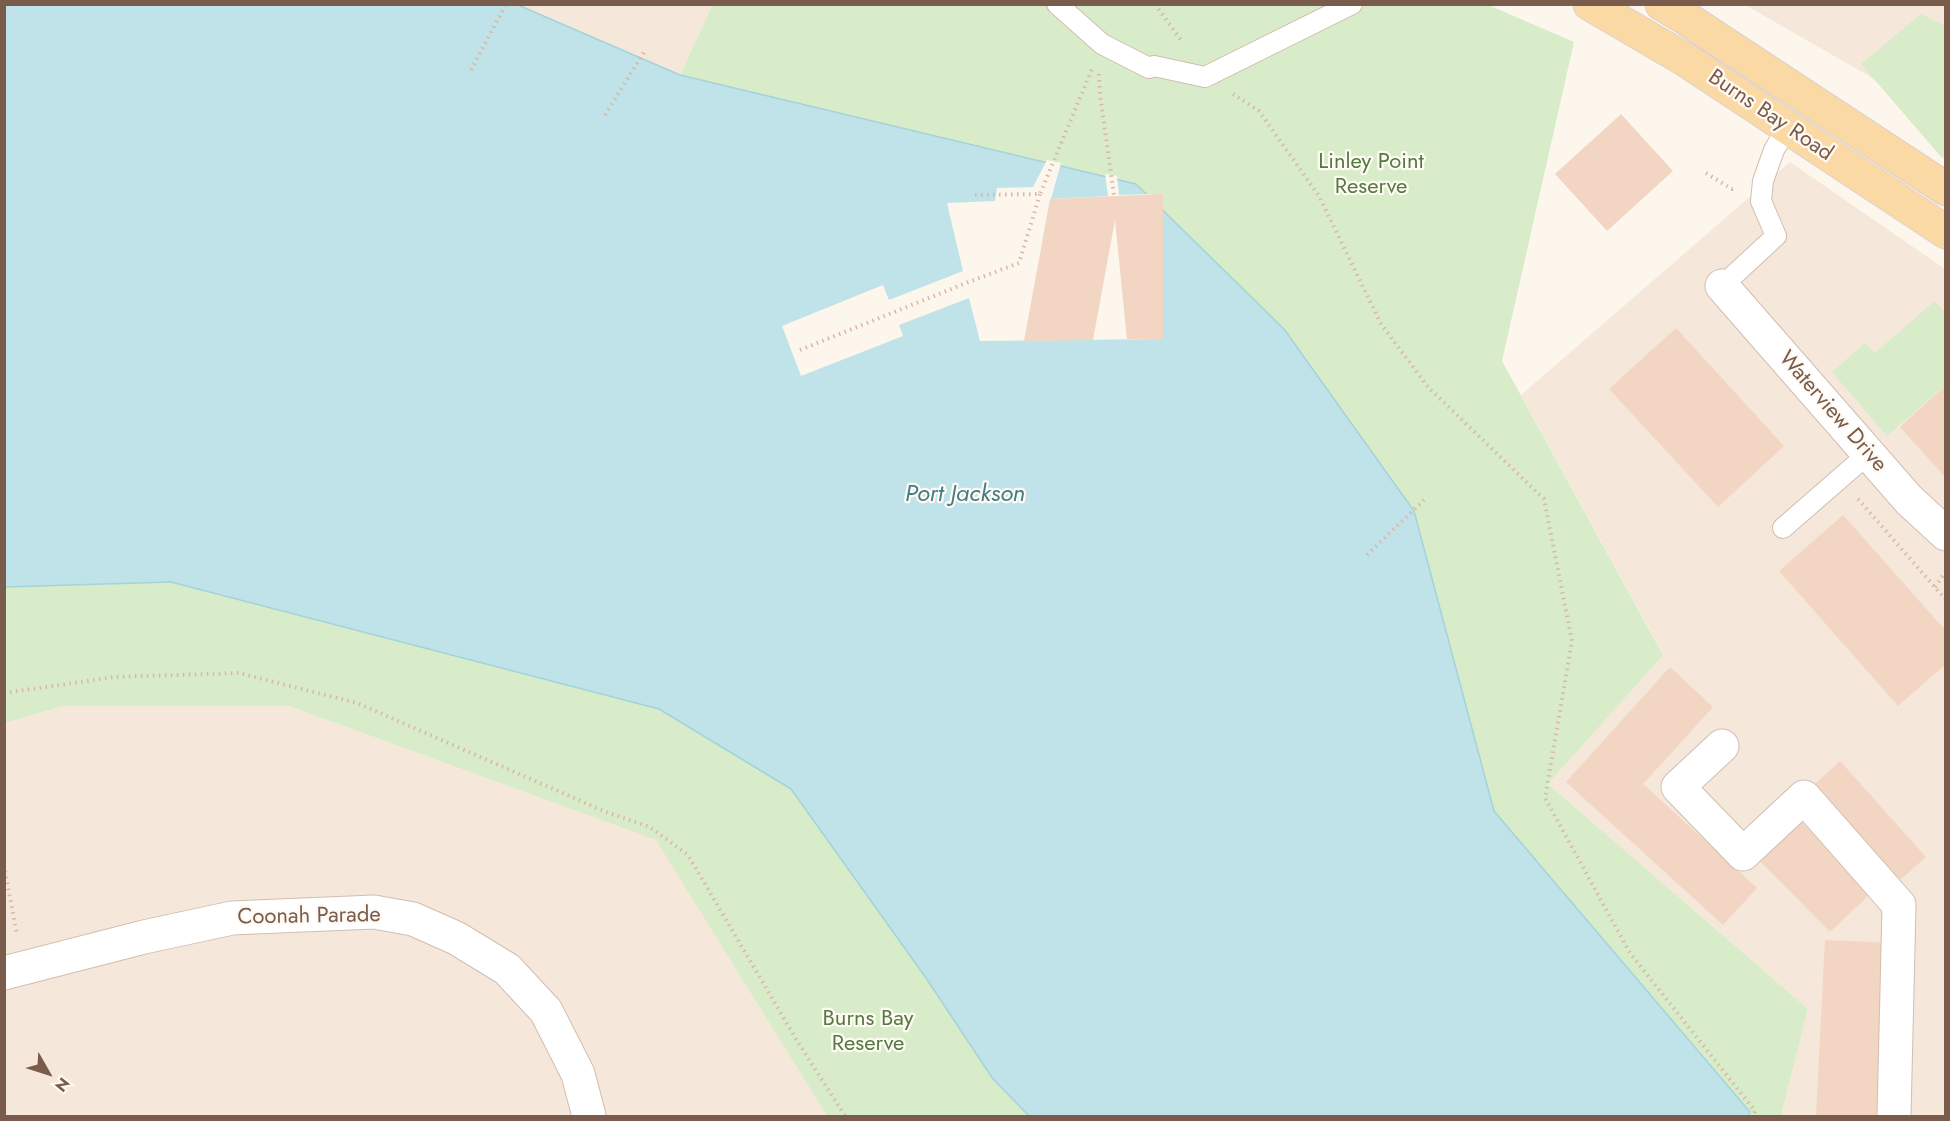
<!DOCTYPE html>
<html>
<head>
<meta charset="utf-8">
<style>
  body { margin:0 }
  #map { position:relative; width:1950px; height:1121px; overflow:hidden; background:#fdf6ec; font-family:Jost,sans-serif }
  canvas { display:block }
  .frame { position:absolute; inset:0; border:6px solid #7a5c4d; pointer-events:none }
  .north { position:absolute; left:18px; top:1043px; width:60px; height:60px; -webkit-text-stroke:4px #fffaf3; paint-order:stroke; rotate:129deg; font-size:16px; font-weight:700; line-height:24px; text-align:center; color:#7a5c4d }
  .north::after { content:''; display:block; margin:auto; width:21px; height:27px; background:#7a5c4d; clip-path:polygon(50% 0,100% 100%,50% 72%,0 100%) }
</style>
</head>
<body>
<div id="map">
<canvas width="1950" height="1121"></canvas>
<div class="frame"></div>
<div class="north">N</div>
</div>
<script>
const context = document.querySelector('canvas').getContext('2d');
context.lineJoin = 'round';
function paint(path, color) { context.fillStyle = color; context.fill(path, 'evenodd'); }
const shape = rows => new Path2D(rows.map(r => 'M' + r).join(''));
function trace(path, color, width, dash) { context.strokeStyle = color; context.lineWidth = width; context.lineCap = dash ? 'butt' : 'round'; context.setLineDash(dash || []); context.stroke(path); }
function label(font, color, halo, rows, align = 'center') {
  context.font = font + ' Jost,sans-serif'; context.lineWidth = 4.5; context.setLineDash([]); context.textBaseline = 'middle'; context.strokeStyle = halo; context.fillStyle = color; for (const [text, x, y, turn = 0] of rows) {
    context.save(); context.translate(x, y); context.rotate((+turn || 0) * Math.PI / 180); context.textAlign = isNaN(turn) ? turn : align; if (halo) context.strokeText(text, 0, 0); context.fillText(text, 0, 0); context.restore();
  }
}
const residential = shape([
  [518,5,713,5,680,75],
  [1745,5,1945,5,1945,135,1869,76],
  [1790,162,1945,269,1945,1116,1781,1116,1808,1009,1548,784,1663,654,1521,395],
  [63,706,289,706,657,840,827,1116,5,1116,5,723]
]);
const green = shape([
  [713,4,1486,4,1574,42,1502,361,1663,655,1548,784,1808,1009,1781,1116,1748,1116,1750,1112,1494,811,1414,511,1136,184,680,75],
  [1921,14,1945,26,1946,156,1942,158,1861,64],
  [1935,301,1945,313,1945,385,1887,436,1832,372,1865,343,1875,353],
  [171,582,659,709,791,789,926,978,993,1079,1029,1116,827,1116,656,840,289,706,63,706,5,723,5,587]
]);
const water = shape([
  [4,5,518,5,680,75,1136,184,1284,329,1414,511,1494,811,1750,1112,1748,1116,1029,1116,993,1079,926,978,791,789,659,709,171,582,5,587,4,5]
]);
const pier = shape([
  [1047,160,1061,163,1051,199,1108,196,1105,174,1117,176,1119,195,1151,194,1163,206,1163,339,980,341,969,298,899,325,903,336,801,376,782,326,883,285,889,300,963,271,947,203,995,201,997,188,1033,187]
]);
const building = shape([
  [1621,114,1673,171,1607,231,1555,174],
  [1163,194,1163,339,1127,339,1115,220,1093,340,1024,341,1050,199],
  [1676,328,1784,446,1718,507,1609,389],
  [1946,385,1946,478,1900,427],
  [1843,515,1946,631,1946,664,1898,706,1779,571],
  [1670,667,1713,707,1643,784,1757,888,1723,925,1566,782],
  [1840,761,1926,857,1900,880,1814,785],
  [1799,819,1871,893,1830,932,1758,859],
  [1825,940,1895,943,1885,1116,1816,1116]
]);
const path = shape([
  [1155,4,1183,43],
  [471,70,506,4],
  [1099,74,1100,94,1114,195],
  [1233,94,1259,111,1319,196,1381,324,1428,387,1544,499,1572,641,1545,798,1630,953,1755,1111,1753,1116],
  [605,115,646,49],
  [1706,173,1732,189,1736,188],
  [975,195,1040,194,1092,69],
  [800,350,966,283,1019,263,1040,194],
  [1858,499,1946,600],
  [1367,555,1424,500],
  [1935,587,1946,571],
  [4,693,115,677,239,673,357,703,606,812,650,827,688,855,796,1039,845,1116],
  [4,865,17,935]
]);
const lane = shape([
  [1057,4,1102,44,1149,68,1154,66,1205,77,1352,4],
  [1722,286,1776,236,1761,201,1763,181,1774,150,1787,128],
  [1783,528,1868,454]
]);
const street = shape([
  [1722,286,1909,500,1946,534],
  [1722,746,1678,787,1743,854,1804,797,1899,905,1894,1116],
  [4,973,144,937,232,918,374,912,413,919,456,938,507,969,546,1011,578,1074,589,1116]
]);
const primary = shape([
  [1590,4,1684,59,1946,232],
  [1662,4,1687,19,1946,189]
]);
const streetNames = [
  ["Burns Bay Road",1770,116,34],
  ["Waterview Drive",1832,412,49],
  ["Coonah Parade",309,917,-1]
];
const parkNames = [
  ["Linley Point",1371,163],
  ["Reserve",1371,188],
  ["Burns Bay",868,1020],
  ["Reserve",868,1045]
];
const waterNames = [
  ["Port Jackson",965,495]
];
paint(residential, '#f5e8da');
paint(green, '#d8ecc9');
paint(water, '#bfe3e8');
trace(water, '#a5d3da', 1.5);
paint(pier, '#fdf6ec');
paint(building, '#f3d5c3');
trace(lane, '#d1beb0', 22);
trace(street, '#d1beb0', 35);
trace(primary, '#dad1cd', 35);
trace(path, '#d9b8a5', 4, [1.5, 4.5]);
trace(lane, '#fff', 20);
trace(street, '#fff', 33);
trace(primary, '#fbd9a5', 33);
label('22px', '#7a5c4d', '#fffaf3', streetNames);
label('22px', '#537a41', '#fffaf3', parkNames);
label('italic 24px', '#437c86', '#fffaf3', waterNames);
</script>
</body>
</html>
